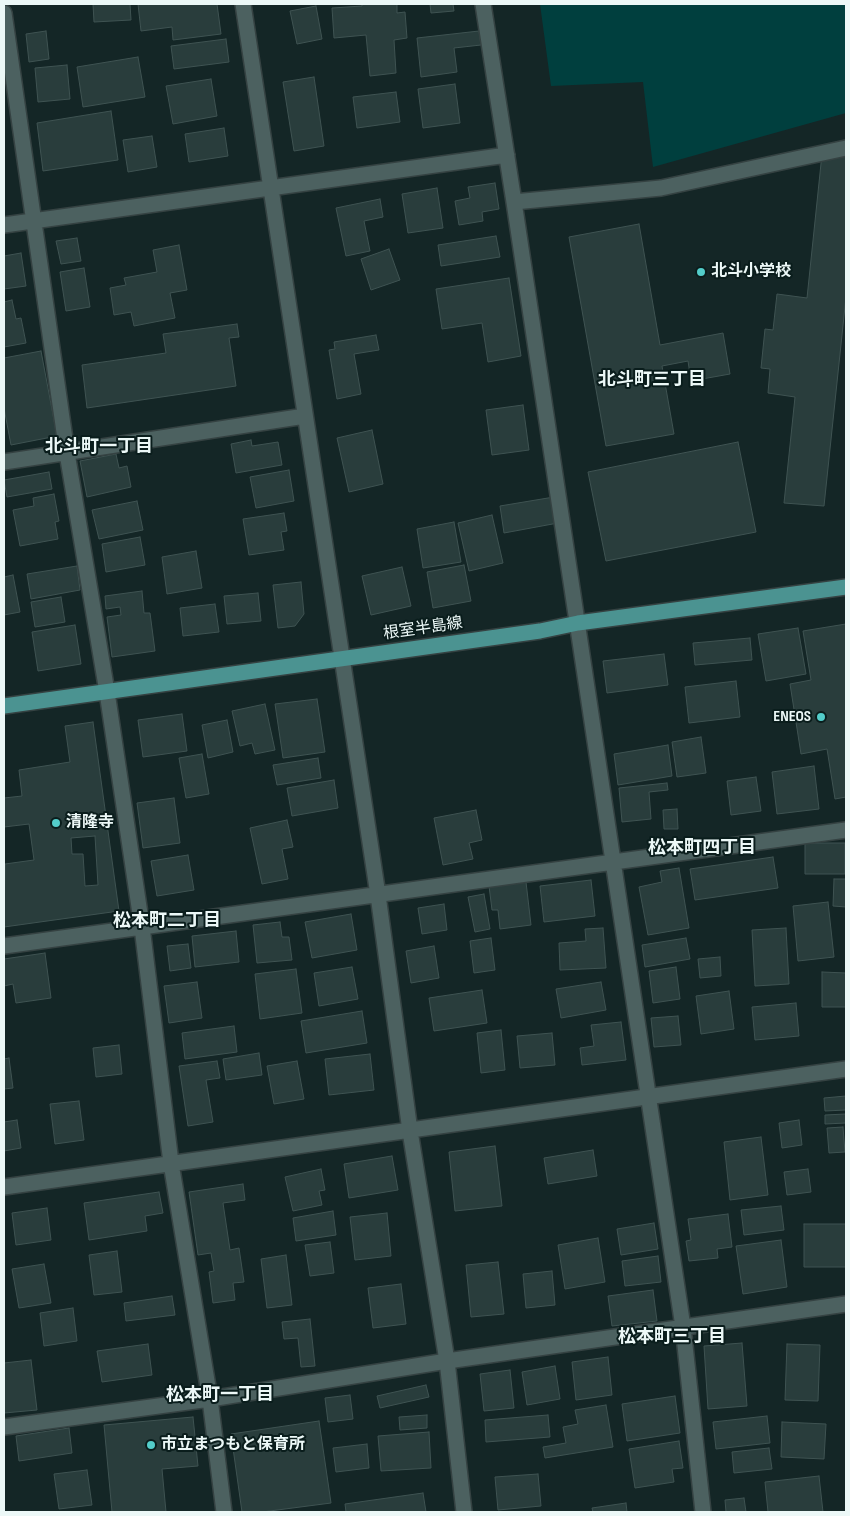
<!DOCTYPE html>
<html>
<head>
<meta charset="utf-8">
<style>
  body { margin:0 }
  #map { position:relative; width:850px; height:1516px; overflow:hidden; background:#142626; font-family:"Sofia Sans Condensed",sans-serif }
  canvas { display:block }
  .frame { position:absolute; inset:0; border:5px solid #ecf8f7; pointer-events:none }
</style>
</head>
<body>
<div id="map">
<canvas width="850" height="1516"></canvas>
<div class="frame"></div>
</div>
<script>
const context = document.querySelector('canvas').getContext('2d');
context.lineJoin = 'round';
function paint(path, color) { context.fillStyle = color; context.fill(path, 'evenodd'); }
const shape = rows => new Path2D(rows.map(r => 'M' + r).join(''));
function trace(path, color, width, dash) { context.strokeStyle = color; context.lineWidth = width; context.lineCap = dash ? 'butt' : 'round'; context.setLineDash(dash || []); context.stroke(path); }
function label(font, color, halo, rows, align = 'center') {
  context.font = font + ' "Sofia Sans Condensed","Noto Sans JP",sans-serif'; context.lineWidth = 4; context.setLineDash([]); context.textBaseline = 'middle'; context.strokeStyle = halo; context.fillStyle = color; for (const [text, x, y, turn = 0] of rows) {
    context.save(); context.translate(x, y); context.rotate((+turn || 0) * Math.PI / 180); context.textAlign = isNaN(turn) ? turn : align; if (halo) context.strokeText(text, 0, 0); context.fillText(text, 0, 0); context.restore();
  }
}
const green = shape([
  [540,4,846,4,846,113,653,167,643,82,551,86]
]);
const building = shape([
  [93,4,130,4,131,20,94,22,93,4],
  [138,4,217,4,221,34,173,40,172,27,141,31,138,4],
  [362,4,397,4,397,13,405,12,407,38,394,40,396,73,370,76,366,35,334,38,332,8,362,6,362,4],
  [430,4,453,4,454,11,431,13,430,4],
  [316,6,322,39,297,44,290,11,316,6],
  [46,31,49,59,29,62,26,34,46,31],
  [479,31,481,45,454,48,457,72,421,77,417,38,479,31],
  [226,39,229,62,174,69,171,46,226,39],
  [138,57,145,97,83,107,77,67,138,57],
  [67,65,70,99,38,102,35,68,67,65],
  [314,77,324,146,294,151,283,82,314,77],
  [211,79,217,116,173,124,166,86,211,79],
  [455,84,460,123,423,128,418,89,455,84],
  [396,92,400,122,357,128,353,97,396,92],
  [111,111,118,160,43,171,37,123,111,111],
  [224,128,228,156,189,162,185,134,224,128],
  [152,136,157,167,128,172,123,140,152,136],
  [822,154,846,156,846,297,824,506,784,503,795,397,768,393,770,369,761,368,765,329,773,330,777,294,807,298,822,154],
  [495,183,499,209,482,212,483,221,459,225,455,201,470,198,468,187,495,183],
  [437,188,443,228,408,233,402,194,437,188],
  [380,199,383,217,364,221,370,251,346,256,336,208,380,199],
  [639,224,660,345,723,333,730,374,691,381,688,361,662,366,674,434,606,446,569,237,639,224],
  [496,236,500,257,441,266,438,245,496,236],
  [77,238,81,261,61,264,56,241,77,238],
  [179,245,187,290,170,293,175,318,134,326,131,312,114,315,110,288,126,285,124,278,157,272,153,250,179,245],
  [389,249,400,280,371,290,361,259,389,249],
  [21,253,26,286,4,289,4,256,21,253],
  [84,268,90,307,66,311,60,272,84,268],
  [509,278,521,356,488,362,482,323,442,329,436,289,509,278],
  [12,300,16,319,21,318,26,343,4,347,4,302,12,300],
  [237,324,239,337,229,338,236,386,87,408,82,365,166,353,163,334,237,324],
  [376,335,379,350,354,354,361,394,337,399,329,350,335,349,334,342,376,335],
  [41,351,57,436,11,445,4,408,4,358,41,351],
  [523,405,529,450,492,455,486,410,523,405],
  [372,430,383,484,349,492,337,438,372,430],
  [251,440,252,446,278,442,282,465,236,473,231,444,251,440],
  [738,442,756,532,606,561,588,472,738,442],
  [116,454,119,468,127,466,131,487,87,497,80,461,116,454],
  [289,470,294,501,256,508,250,477,289,470],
  [49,472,52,489,7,497,4,480,49,472],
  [54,494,59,521,55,522,58,539,20,546,13,510,34,506,33,498,54,494],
  [554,497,558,523,504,533,500,506,554,497],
  [137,501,143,530,99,539,92,510,137,501],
  [284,513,287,531,281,532,284,550,249,555,243,519,284,513],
  [492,515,503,563,469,571,458,523,492,515],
  [454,522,461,562,423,568,417,529,454,522],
  [140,537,145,565,106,572,102,544,140,537],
  [196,551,202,588,167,594,162,557,196,551],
  [464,565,471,601,433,608,427,572,464,565],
  [77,566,80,590,31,599,27,574,77,566],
  [402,567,411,606,371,615,362,576,402,567],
  [13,575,20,612,4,615,4,577,13,575],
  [301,582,304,614,295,626,278,628,273,585,301,582],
  [142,591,144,613,150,613,155,651,112,657,107,617,121,615,120,607,106,609,105,596,142,591],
  [258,593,261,621,227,624,224,596,258,593],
  [61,597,65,622,35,627,31,602,61,597],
  [215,604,219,632,183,636,180,608,215,604],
  [846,624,846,797,835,799,827,749,801,754,790,684,811,680,803,631,846,624],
  [75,625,81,664,38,671,32,632,75,625],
  [798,628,806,674,766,681,758,634,798,628],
  [750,638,752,660,695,665,693,643,750,638],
  [664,654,668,685,607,693,603,661,664,654],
  [736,681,740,717,689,723,685,687,736,681],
  [317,699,325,752,283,758,275,704,317,699],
  [265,704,275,750,255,754,252,743,240,746,232,711,265,704],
  [182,714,187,751,143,757,138,720,182,714],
  [227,720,233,752,208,758,202,725,227,720],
  [93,722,119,911,4,927,5,864,34,860,29,824,4,827,4,798,22,796,19,770,70,762,65,726,93,722],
  [95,836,98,885,85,886,83,854,72,854,71,838,95,836],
  [701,737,706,773,677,777,672,742,701,737],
  [668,745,672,776,618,785,614,754,668,745],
  [202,754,209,794,186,798,179,758,202,754],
  [318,758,321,778,277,785,273,765,318,758],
  [814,766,819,809,777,814,772,772,814,766],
  [756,777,761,811,731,815,727,781,756,777],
  [334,780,338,808,292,816,287,788,334,780],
  [667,783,668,790,649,792,651,819,622,822,619,788,667,783],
  [174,798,180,843,143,848,137,803,174,798],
  [677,809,678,829,664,829,663,810,677,809],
  [476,810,482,840,469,843,473,859,443,865,434,818,476,810],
  [287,820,293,847,282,849,288,879,262,884,250,828,287,820],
  [805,843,845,843,845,874,805,874,805,843],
  [188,855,194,890,157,896,151,861,188,855],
  [773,857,778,888,695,900,690,869,773,857],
  [679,868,689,928,648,935,639,887,662,882,660,871,679,868],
  [834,879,846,879,846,907,833,906,834,879],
  [591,880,595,916,544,922,540,886,591,880],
  [526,882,531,925,500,929,498,910,492,910,489,886,526,882],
  [484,894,490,929,475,932,468,897,484,894],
  [828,902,834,957,798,961,793,906,828,902],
  [444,904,447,930,422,934,418,908,444,904],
  [351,914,357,950,312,958,305,922,351,914],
  [280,922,282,937,289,937,292,960,257,963,253,925,280,922],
  [603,928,606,968,560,970,559,943,586,941,585,929,603,928],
  [786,928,789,984,755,986,752,930,786,928],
  [236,931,239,962,195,967,192,936,236,931],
  [491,938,495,970,474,973,470,941,491,938],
  [686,938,690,959,645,967,642,945,686,938],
  [188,944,191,968,170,971,167,946,188,944],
  [434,946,439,978,411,983,406,951,434,946],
  [45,953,51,998,16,1003,13,984,4,986,4,959,45,953],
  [720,957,721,976,700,978,698,959,720,957],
  [352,967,358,999,319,1006,314,973,352,967],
  [676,967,680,999,653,1003,649,971,676,967],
  [296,969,302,1013,260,1019,255,974,296,969],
  [822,972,846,973,846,1007,822,1007,822,972],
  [197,982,202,1018,169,1023,164,986,197,982],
  [601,982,606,1010,561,1018,556,989,601,982],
  [482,990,487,1023,434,1031,429,998,482,990],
  [729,991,734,1029,701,1034,696,996,729,991],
  [796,1003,799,1036,755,1040,752,1007,796,1003],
  [362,1011,367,1043,306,1053,301,1021,362,1011],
  [678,1016,681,1045,654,1047,651,1018,678,1016],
  [621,1022,626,1060,582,1065,580,1048,594,1046,591,1025,621,1022],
  [234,1026,237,1052,185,1059,182,1033,234,1026],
  [501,1030,505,1070,481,1073,477,1033,501,1030],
  [552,1033,555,1065,520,1068,517,1036,552,1033],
  [119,1045,122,1074,96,1077,93,1048,119,1045],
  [259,1053,262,1075,226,1080,223,1059,259,1053],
  [370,1054,374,1090,329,1095,325,1059,370,1054],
  [9,1058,13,1088,4,1089,4,1059,9,1058],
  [217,1061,220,1078,206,1080,213,1122,188,1126,179,1066,217,1061],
  [297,1061,304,1099,274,1104,267,1066,297,1061],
  [846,1096,846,1110,825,1111,824,1098,846,1096],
  [79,1101,84,1140,55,1144,50,1104,79,1101],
  [846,1114,846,1123,825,1124,825,1115,846,1114],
  [17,1120,21,1148,4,1151,4,1122,17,1120],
  [799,1120,802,1145,782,1148,779,1123,799,1120],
  [843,1127,845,1152,829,1153,827,1128,843,1127],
  [761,1137,768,1195,730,1200,724,1142,761,1137],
  [495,1146,502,1206,455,1211,449,1152,495,1146],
  [593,1150,597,1176,548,1184,544,1158,593,1150],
  [392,1156,398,1190,349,1198,344,1164,392,1156],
  [321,1169,325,1190,319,1191,322,1205,293,1211,285,1177,321,1169],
  [808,1169,811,1192,787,1195,784,1172,808,1169],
  [243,1184,245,1200,223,1203,230,1250,239,1248,244,1282,233,1283,235,1300,213,1303,209,1272,214,1271,211,1253,198,1255,189,1192,243,1184],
  [159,1192,163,1213,145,1216,147,1231,89,1240,84,1203,159,1192],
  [781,1206,784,1230,744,1235,741,1210,781,1206],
  [47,1208,51,1240,16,1245,12,1213,47,1208],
  [333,1211,336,1235,296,1241,293,1218,333,1211],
  [387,1213,391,1256,355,1260,350,1217,387,1213],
  [728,1214,732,1247,717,1249,718,1258,689,1261,686,1241,691,1240,688,1219,728,1214],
  [654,1223,658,1249,621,1255,617,1229,654,1223],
  [804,1224,846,1224,846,1267,804,1267,804,1224],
  [598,1238,605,1282,565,1289,558,1245,598,1238],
  [781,1240,787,1287,743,1294,736,1246,781,1240],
  [330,1242,334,1273,310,1276,305,1245,330,1242],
  [117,1251,122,1292,94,1295,89,1255,117,1251],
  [286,1255,292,1305,267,1308,261,1259,286,1255],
  [658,1256,661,1282,625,1286,622,1261,658,1256],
  [498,1262,504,1314,471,1317,466,1265,498,1262],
  [44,1264,51,1303,19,1308,12,1269,44,1264],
  [552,1271,555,1305,526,1308,523,1274,552,1271],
  [401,1284,406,1324,373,1328,368,1288,401,1284],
  [653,1290,657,1321,612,1326,608,1296,653,1290],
  [172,1296,175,1315,126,1321,124,1303,172,1296],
  [73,1308,77,1341,44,1346,40,1313,73,1308],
  [310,1319,315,1366,301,1367,298,1338,284,1339,282,1322,310,1319],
  [742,1343,747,1406,708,1409,704,1346,742,1343],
  [148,1344,152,1375,102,1382,97,1351,148,1344],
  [787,1344,820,1345,818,1401,785,1400,787,1344],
  [608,1357,612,1395,576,1400,572,1362,608,1357],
  [31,1360,37,1410,4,1413,4,1363,31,1360],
  [555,1366,560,1399,527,1405,522,1372,555,1366],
  [510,1370,514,1408,484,1411,480,1374,510,1370],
  [426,1385,429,1397,380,1408,377,1396,426,1385],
  [350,1395,353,1419,328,1422,325,1398,350,1395],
  [675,1396,680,1433,627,1441,622,1404,675,1396],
  [606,1405,613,1447,545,1458,543,1447,566,1443,563,1427,578,1424,575,1410,606,1405],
  [427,1415,427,1428,400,1430,399,1417,427,1415],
  [548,1415,550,1437,486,1442,485,1420,548,1415],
  [767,1416,770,1443,716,1449,713,1422,767,1416],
  [193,1417,198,1466,162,1469,166,1512,112,1512,104,1425,193,1417],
  [319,1421,331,1503,262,1512,242,1512,231,1434,319,1421],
  [782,1422,826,1424,824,1459,781,1457,782,1422],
  [69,1428,72,1453,19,1461,16,1436,69,1428],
  [429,1432,431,1468,381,1471,378,1436,429,1432],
  [679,1441,683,1468,672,1469,674,1482,635,1488,629,1449,679,1441],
  [367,1444,369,1468,336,1472,333,1448,367,1444],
  [769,1448,772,1469,734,1473,732,1452,769,1448],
  [87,1470,92,1505,59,1509,54,1474,87,1470],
  [538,1474,541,1506,498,1510,495,1477,538,1474],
  [819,1476,823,1512,768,1512,765,1482,819,1476],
  [423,1493,426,1512,346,1512,345,1504,423,1493],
  [744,1498,746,1512,726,1512,725,1500,744,1498],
  [626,1503,627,1512,593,1512,592,1508,626,1503]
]);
const minor = shape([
  [243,4,378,895,410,1131,447,1361,464,1512],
  [483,4,514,202,683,1327,703,1512],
  [4,13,67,453,107,692,142,927,171,1163,210,1399,224,1512],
  [514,202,661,188,846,148],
  [4,225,507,155],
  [4,462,305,416],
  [4,946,846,830],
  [4,1187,846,1069],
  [4,1427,210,1399,447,1361,846,1304]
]);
const major = shape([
  [4,706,540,631,578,623,846,587]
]);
const markers = [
  [701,272,5,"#53cdca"],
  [821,717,5,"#53cdca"],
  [56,823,5,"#53cdca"],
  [151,1445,5,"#53cdca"]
];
const poiNames = [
  ["北斗小学校",711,272],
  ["ENEOS",811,717,"right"],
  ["清隆寺",66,823],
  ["市立まつもと保育所",161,1445]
];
const streetNames = [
  ["根室半島線",423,629,-8]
];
const neighbourhoodNames = [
  ["北斗町三丁目",652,380],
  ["北斗町一丁目",99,447],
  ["松本町四丁目",702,848],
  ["松本町二丁目",167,921],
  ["松本町三丁目",672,1337],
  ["松本町一丁目",220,1395]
];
paint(green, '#003f3e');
paint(building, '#293d3c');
trace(building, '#3f5352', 1);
trace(minor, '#354242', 18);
trace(major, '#354242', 18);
trace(minor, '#4c6160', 15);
trace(major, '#4b9391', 15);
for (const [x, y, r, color] of markers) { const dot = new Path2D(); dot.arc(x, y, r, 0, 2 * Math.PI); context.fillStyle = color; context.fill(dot); trace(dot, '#0a1d1c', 2); }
label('bold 16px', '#ecf8f7', '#0a1d1c', poiNames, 'left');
label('16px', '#ecf8f7', '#0a1d1c', streetNames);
label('bold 18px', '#ecf8f7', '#0a1d1c', neighbourhoodNames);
</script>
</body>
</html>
